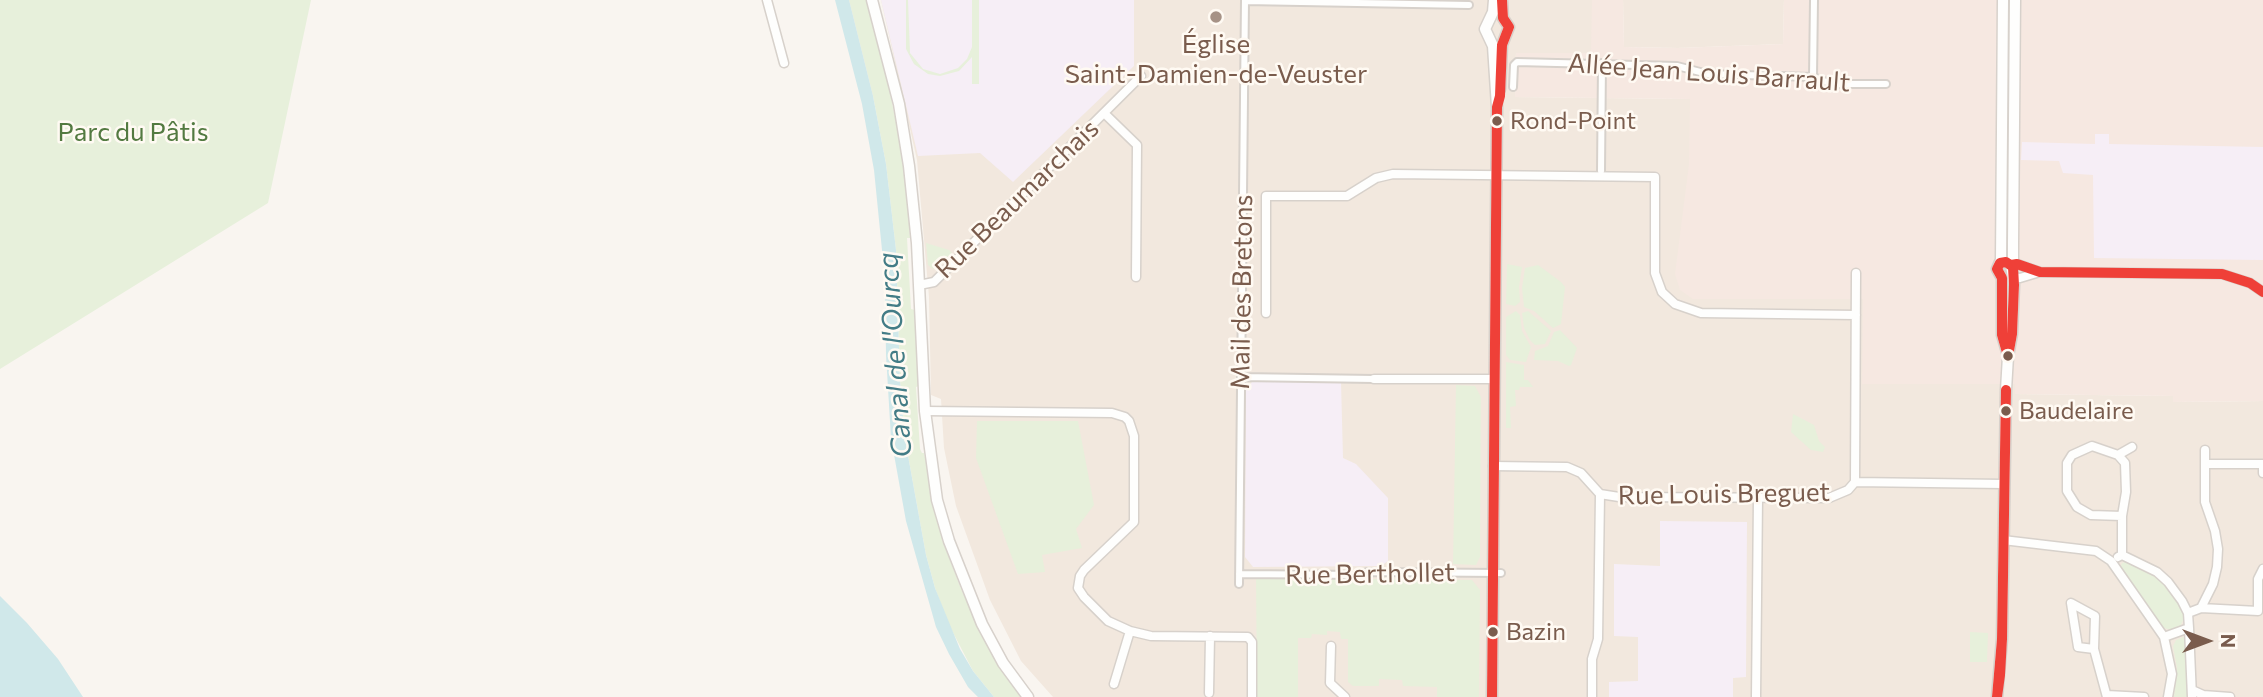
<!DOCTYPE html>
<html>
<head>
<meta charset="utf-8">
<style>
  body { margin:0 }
  #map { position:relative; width:2263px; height:697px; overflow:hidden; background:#f9f5f0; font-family:Commissioner,sans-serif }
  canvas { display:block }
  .north { position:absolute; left:2172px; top:606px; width:70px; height:70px; -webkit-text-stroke:5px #fffaf3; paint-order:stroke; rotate:90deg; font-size:19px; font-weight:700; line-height:28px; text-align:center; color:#7a5c4d }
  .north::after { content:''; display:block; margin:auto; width:24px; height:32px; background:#7a5c4d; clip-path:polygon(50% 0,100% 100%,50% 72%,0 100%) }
</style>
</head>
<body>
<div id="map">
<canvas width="2263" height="697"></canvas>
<div class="north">N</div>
</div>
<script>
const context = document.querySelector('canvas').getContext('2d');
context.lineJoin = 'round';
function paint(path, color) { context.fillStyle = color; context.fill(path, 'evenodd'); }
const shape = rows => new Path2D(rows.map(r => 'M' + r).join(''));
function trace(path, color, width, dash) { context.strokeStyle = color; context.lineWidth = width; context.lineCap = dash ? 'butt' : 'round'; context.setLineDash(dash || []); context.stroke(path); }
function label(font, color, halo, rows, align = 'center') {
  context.font = font + ' Commissioner,sans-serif'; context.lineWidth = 5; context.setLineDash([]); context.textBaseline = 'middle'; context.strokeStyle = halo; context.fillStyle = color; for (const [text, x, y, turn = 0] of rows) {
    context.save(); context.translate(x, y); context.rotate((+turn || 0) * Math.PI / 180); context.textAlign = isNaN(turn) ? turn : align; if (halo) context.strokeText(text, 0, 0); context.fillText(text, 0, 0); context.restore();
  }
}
const residential = shape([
  [881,0,1597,0,1592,1,1592,53,1516,53,1515,97,1690,99,1693,299,1863,299,1863,384,2016,384,2016,394,2173,396,2174,402,2263,401,2263,697,1053,697,1021,661,990,600,956,506,944,448,941,399,931,395,929,297,917,160],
  [1623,0,1784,0,1783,44,1678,48,1624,47]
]);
const commercial = shape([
  [1592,0,1623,0,1624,47,1678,48,1783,44,1784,0,2263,0,2263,401,2173,402,2173,396,2015,394,2015,384,1862,384,1863,299,1693,299,1680,290,1675,274,1689,164,1690,99,1515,97,1516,53,1591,53]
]);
const education = shape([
  [881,0,1134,0,1134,66,1013,182,980,153,918,156],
  [2095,134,2109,134,2109,144,2263,147,2263,260,2094,258,2093,175,2063,173,2059,161,2021,160,2022,142,2095,144],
  [1253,381,1341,382,1343,458,1356,464,1388,498,1388,561,1381,566,1253,567,1245,557,1246,388],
  [1660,521,1747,522,1746,677,1733,678,1733,697,1609,697,1609,682,1638,681,1638,637,1614,636,1614,564,1660,566]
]);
const green = shape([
  [0,0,311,0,268,203,0,369],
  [849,0,866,0,888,83,905,167,910,238,907,238,911,309,915,310,919,386,916,387,920,449,922,453,924,453,943,542,961,589,989,649,1021,697,994,697,973,671,947,621,935,588,926,555,905,439,900,381,896,250,886,164,873,96],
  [906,0,908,0,910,53,923,69,940,74,958,68,967,59,972,47,972,0,979,0,979,84,972,84,972,57,959,71,940,76,928,74,914,64,906,49],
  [926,243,949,250,952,253,933,269,928,265],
  [1507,264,1522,267,1519,287,1520,302,1515,306,1506,304],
  [1538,265,1561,282,1565,287,1561,324,1553,328,1534,311,1524,307,1522,288,1525,268],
  [1516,311,1520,315,1522,331,1531,347,1526,362,1510,360,1506,355,1506,317],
  [1528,311,1551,331,1545,344,1535,345,1530,340,1524,328,1522,313],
  [1560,330,1577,348,1571,365,1569,366,1558,361,1534,360,1535,351,1548,346,1554,332],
  [1506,362,1524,365,1524,380,1528,380,1533,387,1520,387,1519,390,1515,390,1516,406,1510,407,1511,428,1506,428],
  [1456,385,1475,386,1481,397,1480,557,1476,565,1453,564],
  [1793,414,1814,425,1819,441,1825,447,1823,452,1811,450,1791,432],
  [977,421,1078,421,1094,505,1076,529,1082,548,1042,555,1045,572,1018,574,976,458],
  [2128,561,2157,575,2168,585,2182,608,2184,618,2179,629,2174,631,2161,627,2120,567,2122,563],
  [1256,578,1472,580,1480,590,1479,697,1437,697,1437,687,1403,686,1402,680,1379,679,1379,686,1353,686,1348,682,1348,639,1341,639,1340,632,1327,631,1327,635,1312,634,1311,638,1298,638,1298,697,1257,697],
  [1970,632,1988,633,1987,662,1970,662],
  [2183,637,2186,638,2190,697,2174,697,2177,668,2173,646,2176,640]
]);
const water = shape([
  [835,0,849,0,873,96,886,164,896,250,900,381,905,439,926,555,935,588,960,649,973,671,994,697,978,697,968,687,949,654,936,627,906,521,891,438,886,355,885,280,874,170,862,104],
  [0,596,27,623,58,659,83,697,0,697]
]);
const pedestrian = shape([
  [1245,1,1469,5],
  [1813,77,1814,0],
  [1513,87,1514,65,1517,62,1677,66,1708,74,1813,77,1832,84,1886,84],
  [1601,171,1602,63],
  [1241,377,1374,379],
  [1239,574,1361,575,1367,572,1501,573],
  [1239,584,1245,0]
]);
const minor = shape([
  [767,0,784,63],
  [1104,113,1137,145,1136,277],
  [2011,265,2017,264,2040,272,2222,274,2250,283,2263,292],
  [2012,277,2020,278,2040,272],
  [919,285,934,282,1141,76],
  [1266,313,1266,196,1347,196,1376,178,1393,174,1655,177,1655,273,1662,292,1675,304,1701,313,1856,315],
  [1374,379,1494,379],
  [925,411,1112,413,1125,417,1129,421,1134,436,1134,522,1084,570,1080,576,1078,588,1084,597,1108,621,1130,631,1151,636,1248,637,1252,642,1252,697],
  [2118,455,2132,447],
  [2205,464,2263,464,2263,473],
  [1493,466,1567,467,1581,473,1600,494,1619,497,1829,498,1848,490,1855,482,2003,484],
  [1855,482,1856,273],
  [2003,540,2096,551,2111,561,2164,637,2172,674,2168,697],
  [2122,555,2122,516,2126,492,2125,463,2118,455,2092,446,2072,455,2067,463,2067,491,2077,507,2091,515,2122,516],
  [2118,557,2122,555,2157,572,2168,582,2182,601,2188,613,2189,628,2192,697],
  [2201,608,2258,611,2258,579,2263,569],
  [2188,613,2201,608,2213,584,2217,567,2218,549,2215,531,2205,502,2205,450],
  [2164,637,2189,628],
  [1331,646,1330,683,1345,697],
  [2094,649,2078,647,2071,603,2095,616,2094,649,2107,697],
  [1114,684,1130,631],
  [2192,690,2203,695,2230,697],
  [1209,693,1210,636],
  [2107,695,2144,697],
  [1592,697,1592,659,1598,639,1600,494],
  [1756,697,1758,498]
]);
const tertiary = shape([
  [872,0,899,104,909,166,917,243,925,411,937,500,949,541,982,624,1003,663,1028,697],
  [2003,0,2001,260,1997,269,2002,278,2002,335,2007,352],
  [1500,89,1502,45,1509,27,1503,18,1502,0],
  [2010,263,2013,261,2013,244,2015,0],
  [1492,697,1497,107,1493,46,1485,29,1493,12,1494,0],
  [1997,697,2002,639,2006,390,2008,356,2012,334,2014,285,2011,265,2006,262,2000,263]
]);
const bus1 = shape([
  [2006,262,2013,267,2014,285,2012,334,2008,356,2002,335,2002,278,1997,269,2000,263,2006,262],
  [2011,265,2017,264,2040,272,2222,274,2250,283,2263,292],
  [2002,639,2000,675,1997,697,2002,639],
  [2002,639,2006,390],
  [2002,639,2006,390],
  [1492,697,1497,107,1500,96,1502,45,1509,27,1503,18,1502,0]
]);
const markers = [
  [1216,17,7,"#a69286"],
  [1497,121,6,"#7a5c4d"],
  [2008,356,6,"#7a5c4d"],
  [2006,411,6,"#7a5c4d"],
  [1493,632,6,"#7a5c4d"]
];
const busNames = [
  ["Rond-Point",1510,121],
  ["Baudelaire",2019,411],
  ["Bazin",1506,632]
];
const poiNames = [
  ["Église",1216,44],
  ["Saint-Damien-de-Veuster",1216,74]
];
const streetNames = [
  ["Allée Jean Louis Barrault",1709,73,4],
  ["Rue Beaumarchais",1017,199,-44],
  ["Mail des Bretons",1242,292,-89],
  ["Rue Louis Breguet",1724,494,-1],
  ["Rue Berthollet",1370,574,-1]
];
const parkNames = [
  ["Parc du Pâtis",133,132]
];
const waterNames = [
  ["Canal de l'Ourcq",895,355,-94]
];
paint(residential, '#f2e8de');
paint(commercial, '#f6e8e1');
paint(education, '#f6eef6');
paint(green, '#e7f0db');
paint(water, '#d0e8ea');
trace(pedestrian, '#d7d1cb', 10);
trace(minor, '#d7d1cb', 11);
trace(tertiary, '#d7d1cb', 13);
trace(pedestrian, '#fefefd', 6);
trace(minor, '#fefefd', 8);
trace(tertiary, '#fefefd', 10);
trace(bus1, '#ef4038', 10);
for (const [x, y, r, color] of markers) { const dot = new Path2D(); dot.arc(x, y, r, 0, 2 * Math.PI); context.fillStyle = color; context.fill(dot); trace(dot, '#fffaf3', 2.5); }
label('24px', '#7a5c4d', '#fffaf3', busNames, 'left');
label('26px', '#7a5c4d', '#fffaf3', poiNames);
label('26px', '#7a5c4d', '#fffaf3', streetNames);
label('26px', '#537a41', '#fffaf3', parkNames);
label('italic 28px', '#437c86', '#fffaf3', waterNames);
</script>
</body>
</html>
